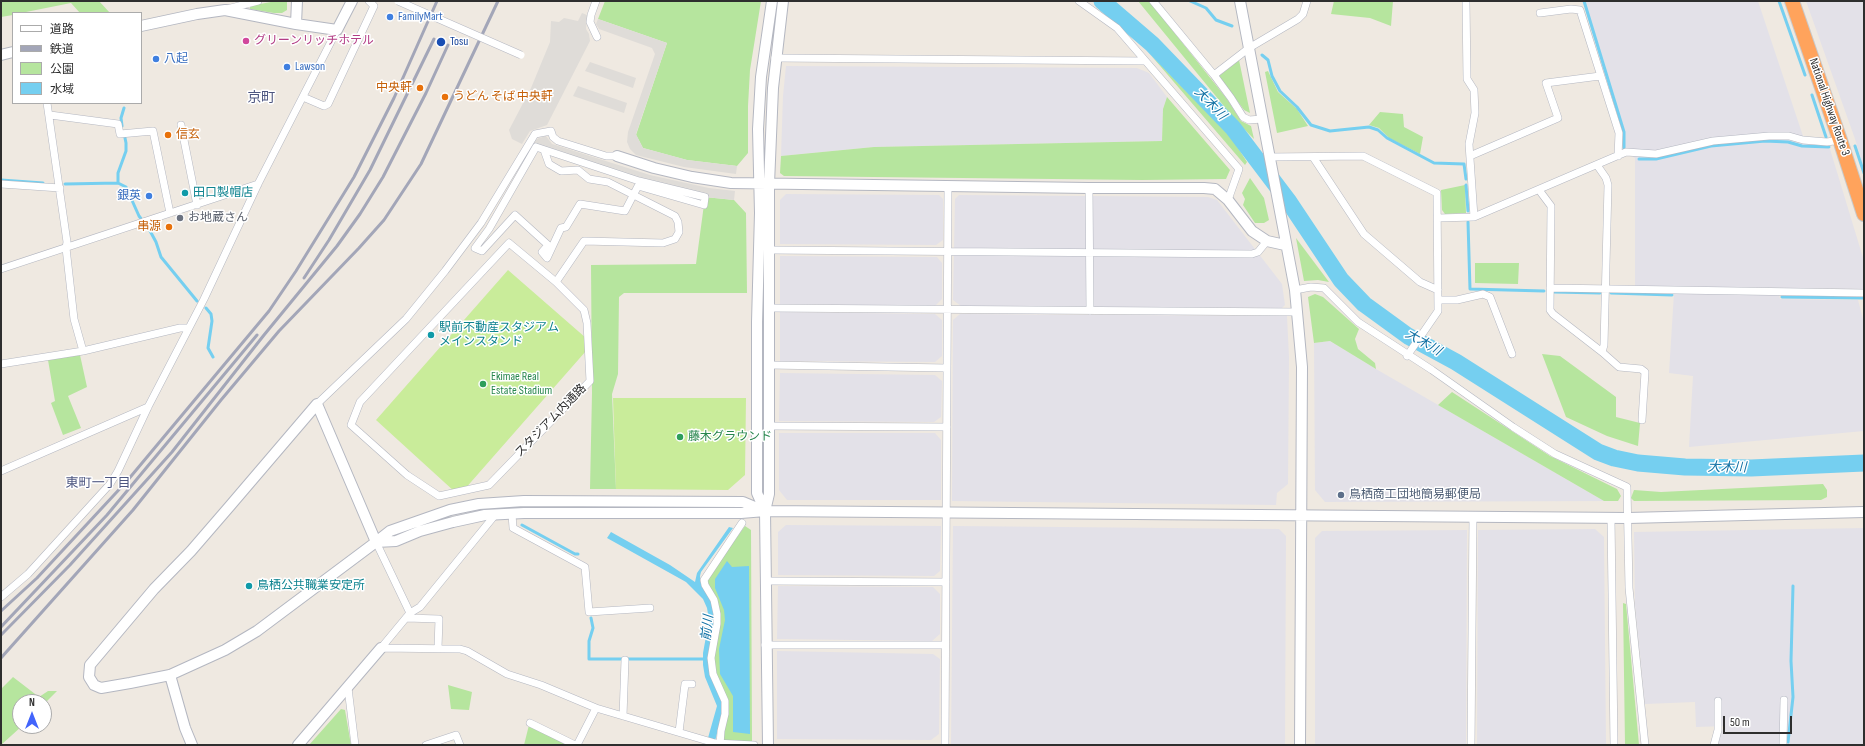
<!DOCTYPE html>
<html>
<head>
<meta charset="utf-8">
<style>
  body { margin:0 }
  #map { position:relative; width:1865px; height:746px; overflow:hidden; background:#efe9e1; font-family:"Sofia Sans Condensed","Noto Sans JP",sans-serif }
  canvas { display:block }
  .frame { position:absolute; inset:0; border:2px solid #2e2e2e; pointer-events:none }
  .legend { position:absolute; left:12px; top:12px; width:130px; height:92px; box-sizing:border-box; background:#fff; border:1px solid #ababab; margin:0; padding:5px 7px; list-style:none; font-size:12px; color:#2e2e2e }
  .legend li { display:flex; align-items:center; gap:8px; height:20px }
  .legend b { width:20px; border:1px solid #ababab }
  .north { position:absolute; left:12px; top:694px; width:40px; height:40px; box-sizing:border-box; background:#fff; border:1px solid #ababab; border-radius:50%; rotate:0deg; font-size:11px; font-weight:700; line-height:16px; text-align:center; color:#2e2e2e }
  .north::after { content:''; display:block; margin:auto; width:14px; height:18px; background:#4264fb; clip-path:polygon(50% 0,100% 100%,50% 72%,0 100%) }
  .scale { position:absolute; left:1723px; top:716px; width:69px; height:18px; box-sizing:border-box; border:2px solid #2e2e2e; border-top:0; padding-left:5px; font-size:12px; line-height:14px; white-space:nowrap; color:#2e2e2e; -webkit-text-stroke:3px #fff; paint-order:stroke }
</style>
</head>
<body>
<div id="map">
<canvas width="1865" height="746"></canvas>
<div class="frame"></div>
<ul class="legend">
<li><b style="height:5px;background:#fff"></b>道路</li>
<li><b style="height:5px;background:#a3a6b8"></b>鉄道</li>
<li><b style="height:11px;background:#b6e59e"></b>公園</li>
<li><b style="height:11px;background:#75cff0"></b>水域</li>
</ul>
<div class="north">N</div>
<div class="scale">50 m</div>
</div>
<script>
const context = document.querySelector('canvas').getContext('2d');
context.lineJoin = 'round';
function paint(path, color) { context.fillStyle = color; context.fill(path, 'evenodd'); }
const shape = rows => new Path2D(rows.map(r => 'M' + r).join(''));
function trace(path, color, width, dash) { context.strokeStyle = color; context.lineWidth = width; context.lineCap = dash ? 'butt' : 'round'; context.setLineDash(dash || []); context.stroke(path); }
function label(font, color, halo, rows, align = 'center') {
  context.font = font + ' "Sofia Sans Condensed","Noto Sans JP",sans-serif'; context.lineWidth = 3; context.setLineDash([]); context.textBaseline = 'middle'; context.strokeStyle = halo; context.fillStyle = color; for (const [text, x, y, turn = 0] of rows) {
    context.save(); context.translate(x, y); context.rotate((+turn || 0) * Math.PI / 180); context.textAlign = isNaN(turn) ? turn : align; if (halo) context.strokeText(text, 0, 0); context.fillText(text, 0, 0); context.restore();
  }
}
const industrial = shape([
  [1583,1,1758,1,1803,136,1830,149,1864,261,1864,289,1635,286,1635,158,1624,150,1622,133],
  [1806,1,1864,1,1864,169,1855,139],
  [786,66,1137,68,1149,73,1167,97,1163,109,1162,141,874,147,781,156,783,96],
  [786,194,939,195,943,199,943,240,936,245,780,244,780,200],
  [959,195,1208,197,1217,200,1282,284,1285,305,1282,308,961,306,953,300,955,199],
  [780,256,937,257,942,263,942,299,935,306,780,304],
  [1674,293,1779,295,1780,299,1858,300,1864,323,1864,431,1689,447,1693,376,1669,373],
  [780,312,935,314,942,320,942,356,935,362,780,361],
  [960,314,1287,316,1289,357,1288,484,1277,493,1276,505,952,501,953,320],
  [1330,341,1376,369,1604,501,1325,502,1315,490,1314,343],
  [780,373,935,375,942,381,941,417,934,422,779,421],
  [779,433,935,433,941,440,941,500,787,500,779,490],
  [786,525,941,526,940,571,934,576,778,575,778,532],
  [953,526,1279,529,1286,536,1285,745,951,745],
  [1864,528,1864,745,1720,745,1718,741,1724,726,1696,727,1695,702,1645,704,1635,605,1634,532],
  [1595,529,1604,537,1606,745,1477,745,1478,530],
  [1467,530,1466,745,1315,745,1315,538,1322,531],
  [778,586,933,587,940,594,940,634,932,641,777,639],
  [777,651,933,654,940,659,939,734,931,740,777,739]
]);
const green = shape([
  [1,1,99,1,110,13,80,13,71,3,21,13,13,13,13,15,1,17],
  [276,1,287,1,287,10,282,13,274,13,250,9,250,6],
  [605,1,761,1,750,70,748,106,748,153,737,166,687,160,643,148,636,135,667,43,598,19],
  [1138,1,1150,2,1227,99,1241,121,1251,126,1254,139,1237,122],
  [1334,1,1393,1,1391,26,1370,18,1331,14],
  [1149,53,1231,137,1247,162,1245,165],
  [1239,60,1250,113,1244,110,1219,76],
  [1268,71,1278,92,1297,109,1308,126,1277,133,1265,72],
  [1167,97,1230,170,1226,179,1142,180,784,176,780,173,781,156,874,147,1162,141,1163,109],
  [1380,112,1403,114,1404,127,1423,137,1420,154,1389,138,1379,128,1369,125],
  [1250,178,1264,198,1269,220,1264,223,1255,223,1243,205,1245,199,1242,193],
  [1465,185,1466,213,1445,214,1442,210,1441,190],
  [705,197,734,200,746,213,747,293,624,293,619,297,618,374,612,394,616,489,590,489,592,393,591,265,696,264],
  [1296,238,1329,282,1318,280,1304,281],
  [1475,263,1519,263,1518,284,1475,283],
  [1315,294,1323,297,1359,329,1355,339,1358,349,1375,363,1376,369,1330,341,1314,343,1308,297],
  [1542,354,1560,356,1616,397,1616,417,1640,423,1638,446,1607,436,1566,417],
  [80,355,87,387,68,396,81,428,63,435,51,403,55,401,48,360],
  [1452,392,1550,456,1617,489,1621,496,1618,501,1604,501,1438,405],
  [1823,484,1827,490,1827,497,1821,500,1634,501,1631,498,1634,490,1661,492],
  [745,526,751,530,752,742,724,741,723,732,728,714,716,675,707,581,708,577],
  [1623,603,1626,604,1639,745,1625,745],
  [13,677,39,697,48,691,57,691,44,704,44,702,20,702,20,726,22,726,1,745,1,689],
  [448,685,472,692,469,710,451,709],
  [341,709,345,710,351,745,309,745],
  [529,725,567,745,524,745]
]);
const pitch = shape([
  [508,270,586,338,586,351,464,490,455,492,376,420],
  [613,398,746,398,745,475,728,490,616,489]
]);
const plaza = shape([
  [582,13,587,15,586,29,589,34,590,41,547,125,530,131,522,144,512,139,509,130,531,88,550,42,551,21,559,22,564,18,578,21],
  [598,19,667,43,636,134,643,148,687,160,737,166,736,174,684,167,636,155,630,149,627,142,628,132,655,54,652,48,599,29,596,24],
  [590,62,636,78,633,88,585,71],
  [578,86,627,103,624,113,573,96],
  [546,136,552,144,650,175,709,188,735,191,734,200,705,197,639,181,532,146,534,141,539,138]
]);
const water = shape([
  [729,527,733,528,701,572,700,576,701,584,711,601,715,611,708,664,711,678,722,701,721,718,714,745,706,745,717,706,705,677,703,665,703,653,709,620,707,608,703,599,686,582,607,538,611,532,670,565,695,582,697,573],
  [727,561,732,567,749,566,750,734,733,732,733,696,720,674,719,649,725,620,724,610,715,588,715,579]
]);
const stream = shape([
  [1190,1,1206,8,1216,20,1232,26],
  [1584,1,1624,132,1624,148],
  [1779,1,1805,75],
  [1262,55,1268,60,1272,76,1280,91,1297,107,1311,125,1330,131,1369,127,1378,130,1387,138,1434,163,1464,164,1466,179],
  [1812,95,1826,137],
  [122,126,121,118,124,108],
  [1855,146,1864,173],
  [1639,159,1656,159,1711,146,1765,141,1788,142,1802,146,1829,147],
  [1,180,43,183],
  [118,183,118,173,126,151,126,143,124,133],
  [65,184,118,183,126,187,139,216,149,229,156,242,161,257,197,301],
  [1466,185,1468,211],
  [1468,222,1470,289,1544,291],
  [1554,292,1600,293],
  [1611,293,1672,295],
  [1782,297,1864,298],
  [206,308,211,314,212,321,208,348,213,357],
  [522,525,575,554,578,554],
  [591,618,593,628,589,641,589,659,706,659],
  [1788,742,1793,697,1791,661,1793,586]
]);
const river = shape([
  [1102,1,1152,44,1233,128,1289,202,1341,280,1364,304,1408,336,1456,362,1598,452,1614,458,1638,463,1685,467,1751,468,1864,463]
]);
const street = shape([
  [596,1,591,15,590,22,597,37],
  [1079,1,1117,28,1239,169,1228,200],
  [1153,1,1214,75],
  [1466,1,1467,79,1474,90,1475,113,1469,144,1474,217],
  [227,9,258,1],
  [1540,13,1571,9,1580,10,1619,133,1618,156],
  [775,58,1145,61],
  [303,97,324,106,328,104,374,6,369,1],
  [47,103,67,242,66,248,74,319,83,351],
  [50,115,118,124,120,134,153,131,170,213],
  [1262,119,1249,120,1243,117,1231,98,1214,75,1249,48,1298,19,1303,14,1307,1],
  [181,125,197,205],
  [536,147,639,181,705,197,704,205,638,186,625,211,580,204,566,227,561,228,547,258,542,252,548,245,515,215,482,251,475,248,489,229,536,147],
  [544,150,549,164,561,171,578,170,589,179,608,182,675,216,678,222,679,232,675,239,663,243,584,241,556,282],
  [1470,156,1558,118,1546,83,1600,76],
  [1269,157,1363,156,1437,193,1438,311,1407,356],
  [1313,157,1364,234,1420,282,1438,290],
  [1,184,60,188],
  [1089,188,1090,311],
  [1539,190,1551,206,1550,310,1553,314,1602,352,1604,345,1608,185,1606,178,1597,165],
  [1438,218,1474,217,1626,152,1656,154,1713,141,1769,136,1789,136,1803,140,1827,142,1840,140],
  [509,243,556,282,584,310,587,323,590,381,489,485,439,496,407,475,351,425,360,402,509,243],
  [770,250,1252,254,1258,252,1267,241],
  [1,269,258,184],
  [1550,288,1864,293],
  [1295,290,1311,287,1324,288,1358,322,1432,370,1513,427,1555,454,1627,487,1629,588,1645,745],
  [1438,300,1457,300,1483,294,1490,297,1512,354],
  [769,308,1297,312],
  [1602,352,1619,367,1641,369,1645,372,1642,420],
  [1,364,83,351,180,328,188,328],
  [769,365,947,368],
  [317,404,406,319,445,271,481,223,535,134,551,131,553,137,558,141,606,156,617,156],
  [769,426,947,427],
  [1,471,148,407],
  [512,514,513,528,585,567,589,612,650,608],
  [1611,518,1614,745],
  [376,542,410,613,381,648],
  [765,581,946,582],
  [1,597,28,574,110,484,118,471,148,407,204,299,258,184,337,30],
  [410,613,420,607,495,515],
  [406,618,439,619,438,648],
  [765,645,945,645],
  [381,648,460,649,467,651,507,674,541,685,596,708,715,743,754,745],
  [348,688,355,745],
  [623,716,625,660],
  [530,723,575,745],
  [679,732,685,684,692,684],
  [426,745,456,735,460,745],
  [577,745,596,708],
  [720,745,721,731,725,714,725,701,713,674,711,658,717,624,717,614,714,600,705,585,704,580,742,523],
  [945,745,948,186],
  [1471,745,1473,516],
  [1714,745,1718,730,1718,701],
  [1783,745,1784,700]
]);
const secondary = shape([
  [1240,1,1295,290,1302,367,1300,745],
  [296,24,297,1],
  [141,26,197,14,225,10,296,24,337,30,352,1],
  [1,55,13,52],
  [617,156,654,168,692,177,731,183,1089,188,1204,188,1215,189,1228,200,1252,231,1267,241,1285,245],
  [765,511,757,493,757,322,760,213,758,129,761,77,772,1],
  [376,542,396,541,420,531,453,522,485,515,524,513,741,513,765,511,1628,518,1864,512],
  [376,542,317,404,229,507,191,551,154,589,90,665,89,677,94,685,101,688,130,683,170,675,225,650,257,631,376,542,390,531,450,510,479,504,524,501,743,502,762,510],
  [170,675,185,728,192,745],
  [298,745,381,648],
  [768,745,765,511,769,494,769,184,773,88,783,1]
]);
const highway = shape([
  [1792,1,1840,140,1864,214]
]);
const rail = shape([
  [304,278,329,240,370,170,434,39],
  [1,611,37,578,127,481,269,311,296,271,354,177,394,98,437,1],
  [1,627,107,515,257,335],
  [1,635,70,565,172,452,264,335,337,246,360,214,383,177,426,93,448,45],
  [1,658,133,510,221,400,279,331,359,248,384,220,421,164,498,1]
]);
const streetBridge = shape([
  [398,1,521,55]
]);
const markers = [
  [390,17,4,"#3f7fe0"],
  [246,41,4,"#d1479c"],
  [441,42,5,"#1a4fb4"],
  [156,59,4,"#3f7fe0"],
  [287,67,4,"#3f7fe0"],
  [420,88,4,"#e8710a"],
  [445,97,4,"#e8710a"],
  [168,135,4,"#e8710a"],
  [185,193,4,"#0f9aa8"],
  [149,196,4,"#3f7fe0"],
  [180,218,4,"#6b7280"],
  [169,227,4,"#e8710a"],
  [431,335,4,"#0f9aa8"],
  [483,384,4,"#2e9e5b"],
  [680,437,4,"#2e9e5b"],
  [1341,495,4,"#5c6f8a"],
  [249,586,4,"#0f9aa8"]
];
const shopNames = [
  ["FamilyMart",398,17],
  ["八起",164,59],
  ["Lawson",295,67],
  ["銀英",141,196,"right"]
];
const hotelNames = [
  ["グリーンリッチホテル",254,41]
];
const transitNames = [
  ["Tosu",450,42]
];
const foodNames = [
  ["中央軒",412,88],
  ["うどん そば 中央軒",453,97,"left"],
  ["信玄",176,135,"left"],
  ["串源",161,227]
];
const streetNames = [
  ["National Highway Route 3",1829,107,71],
  ["スタジアム内通路",551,421,-46]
];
const cultureNames = [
  ["田口製帽店",193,193],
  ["駅前不動産スタジアム",439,328],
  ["メインスタンド",439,342],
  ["鳥栖公共職業安定所",257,586]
];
const worshipNames = [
  ["お地蔵さん",188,218]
];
const leisureNames = [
  ["Ekimae Real",491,377],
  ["Estate Stadium",491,391],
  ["藤木グラウンド",688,437]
];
const serviceNames = [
  ["鳥栖商工団地簡易郵便局",1349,495]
];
const waterNames = [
  ["大木川",1210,104,46],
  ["大木川",1423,343,30],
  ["大木川",1727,468,1],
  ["前川",708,628,-84]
];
const neighbourhoodNames = [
  ["東町一丁目",98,484]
];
const quarterNames = [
  ["京町",261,98]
];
paint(industrial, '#e3e1e8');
paint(green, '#b6e59e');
paint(pitch, '#c9ec9a');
paint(plaza, '#dfdcd8');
paint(water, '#75cff0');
trace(stream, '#75cff0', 3);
trace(river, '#75cff0', 17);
trace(street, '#b4b7c1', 8);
trace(secondary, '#b4b7c1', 12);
trace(highway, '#c9c9c9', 16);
trace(street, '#fff', 7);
trace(secondary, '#fff', 10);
trace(highway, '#ffa35c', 14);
trace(rail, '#a3a6b8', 3);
trace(streetBridge, '#b4b7c1', 8, []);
trace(streetBridge, '#fff', 7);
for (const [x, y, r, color] of markers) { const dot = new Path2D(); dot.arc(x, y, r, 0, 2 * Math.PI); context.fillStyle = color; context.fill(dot); trace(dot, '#fff', 1.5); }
label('12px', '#366cbe', '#fff', shopNames, 'left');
label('12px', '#b23c85', '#fff', hotelNames, 'left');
label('12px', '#164399', '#fff', transitNames, 'left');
label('12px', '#c56008', '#fff', foodNames, 'right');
label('12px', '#2e2e2e', '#fff', streetNames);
label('12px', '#0d838f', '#fff', cultureNames, 'left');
label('12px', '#5b616d', '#fff', worshipNames, 'left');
label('12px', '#27864d', '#fff', leisureNames, 'left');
label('12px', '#4e5e75', '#fff', serviceNames, 'left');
label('italic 13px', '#0d6fa3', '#fff', waterNames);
label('13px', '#4d5680', '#fff', neighbourhoodNames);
label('14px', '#4d5680', '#fff', quarterNames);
</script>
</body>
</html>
